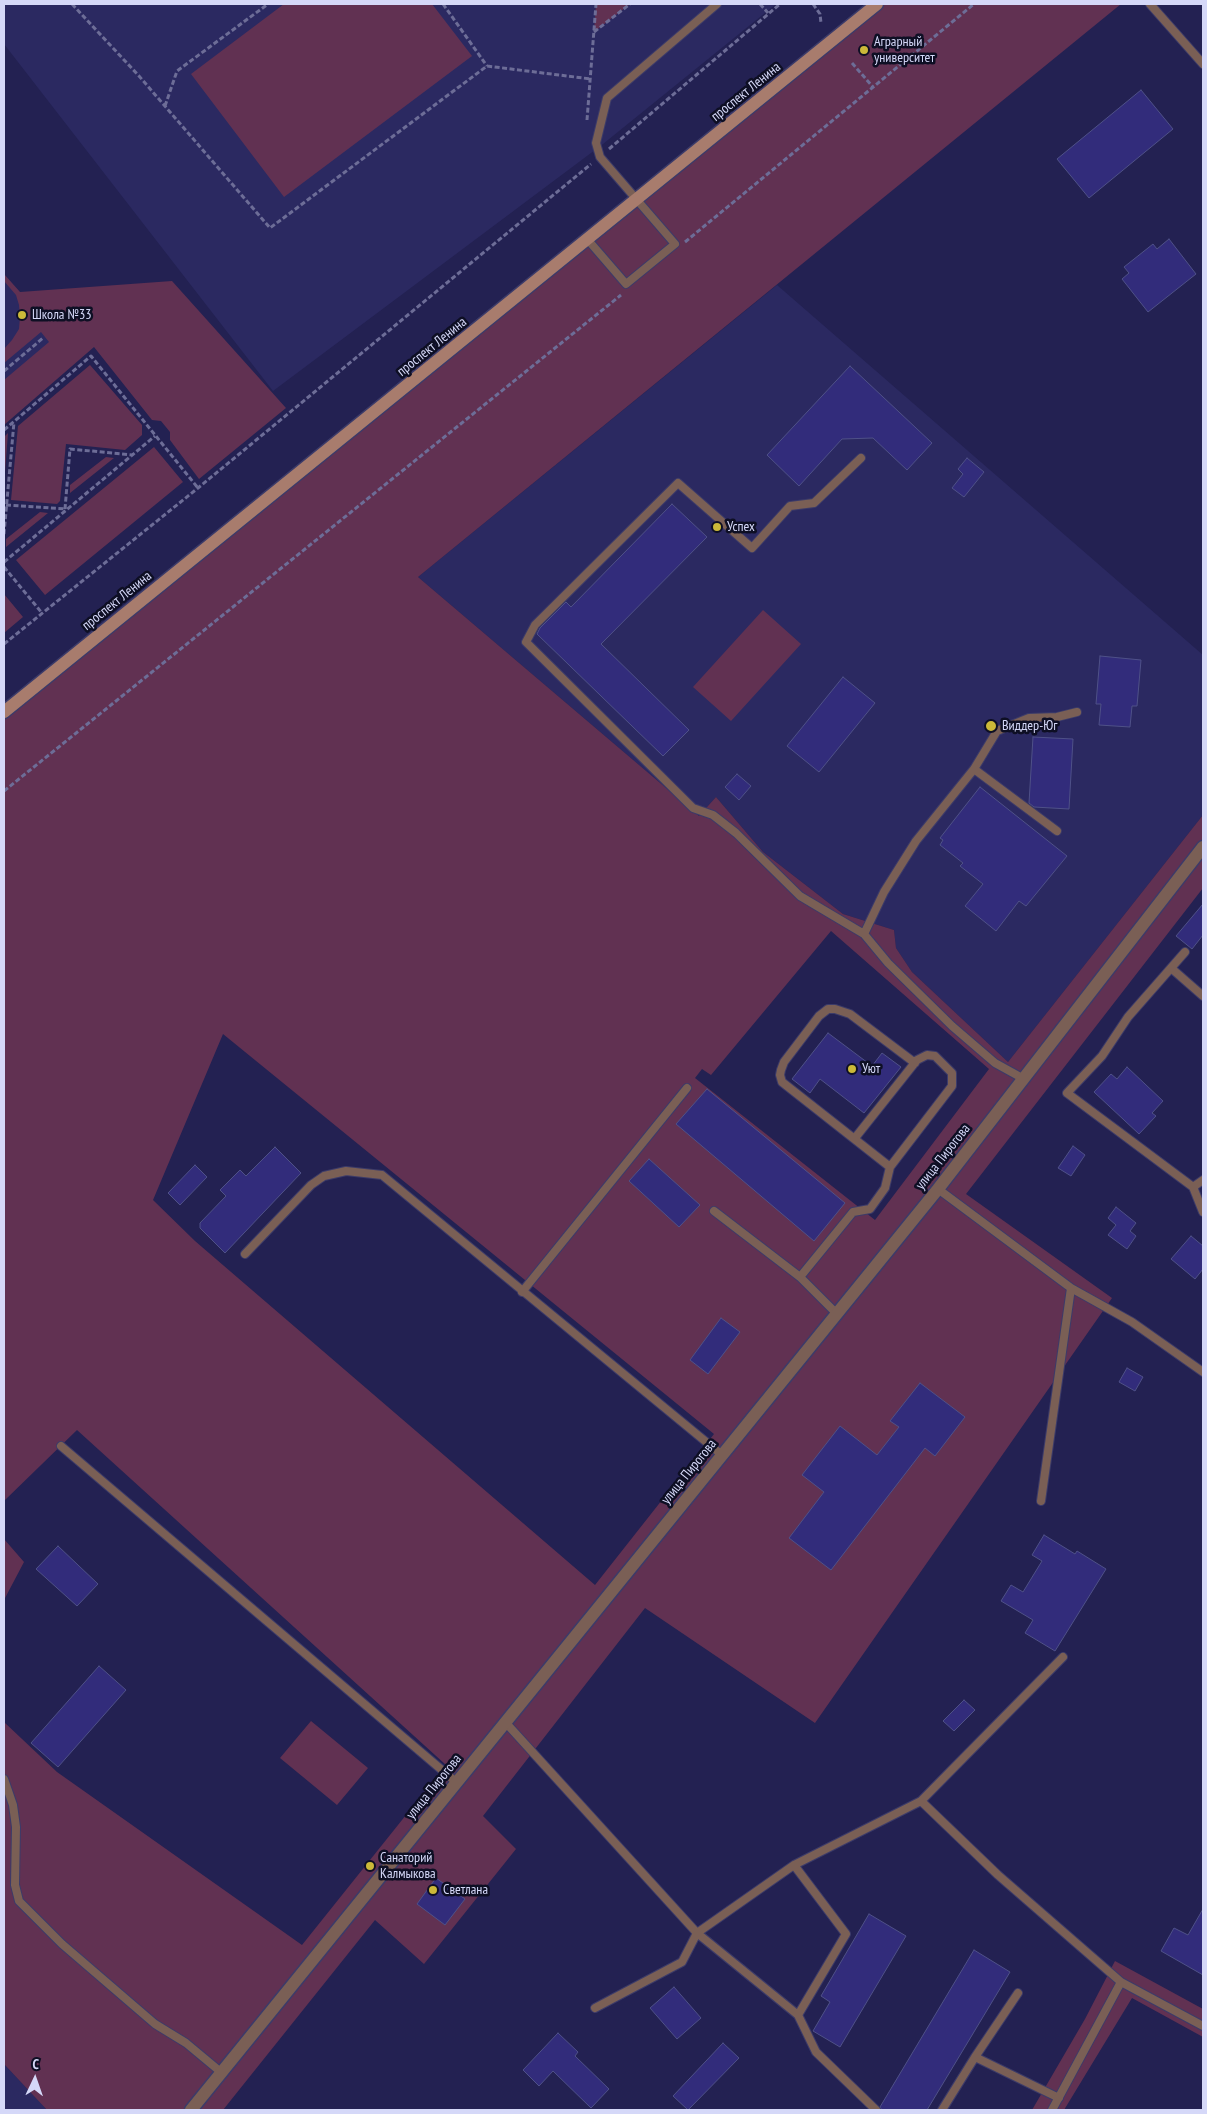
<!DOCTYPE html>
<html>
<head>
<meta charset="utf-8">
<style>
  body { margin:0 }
  #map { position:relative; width:1207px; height:2114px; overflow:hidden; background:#232152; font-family:"PT Sans Narrow",sans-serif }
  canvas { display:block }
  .frame { position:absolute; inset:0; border:5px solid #d5d8f8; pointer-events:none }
  .north { position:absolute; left:10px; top:2054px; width:50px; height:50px; -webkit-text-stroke:4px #0e0f24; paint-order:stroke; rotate:3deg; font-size:14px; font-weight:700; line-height:20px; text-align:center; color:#d5d8f8 }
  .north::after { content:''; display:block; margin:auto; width:18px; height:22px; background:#d5d8f8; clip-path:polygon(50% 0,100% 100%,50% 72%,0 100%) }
</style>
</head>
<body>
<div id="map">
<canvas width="1207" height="2114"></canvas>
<div class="frame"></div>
<div class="north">С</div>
</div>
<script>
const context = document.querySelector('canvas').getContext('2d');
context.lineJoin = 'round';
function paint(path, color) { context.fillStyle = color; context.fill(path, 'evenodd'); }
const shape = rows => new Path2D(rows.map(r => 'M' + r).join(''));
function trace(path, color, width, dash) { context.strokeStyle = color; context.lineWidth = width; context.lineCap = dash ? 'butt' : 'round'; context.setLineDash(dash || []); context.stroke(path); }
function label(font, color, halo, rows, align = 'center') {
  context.font = font + ' "PT Sans Narrow",sans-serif'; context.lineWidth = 5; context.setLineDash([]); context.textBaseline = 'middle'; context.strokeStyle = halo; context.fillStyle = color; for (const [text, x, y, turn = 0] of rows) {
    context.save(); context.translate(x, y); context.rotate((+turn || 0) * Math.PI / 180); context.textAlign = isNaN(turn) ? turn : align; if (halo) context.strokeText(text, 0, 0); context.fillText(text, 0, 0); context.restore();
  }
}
const built = shape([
  [4,4,776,4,603,144,273,391,4,44],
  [4,274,75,356,4,416],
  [777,285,1203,655,1203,815,1008,1062,912,972,896,948,894,930,843,914,763,852,716,797,699,816,418,577],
  [4,2064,47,2110,4,2110]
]);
const green = shape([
  [284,4,432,4,472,56,284,197,191,74],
  [596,4,630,4,594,32],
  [877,4,1121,4,418,577,699,816,716,797,763,852,843,914,894,930,896,948,912,972,1008,1062,1203,815,1203,888,966,1194,1112,1298,815,1723,645,1608,483,1816,516,1849,424,1964,375,1920,223,2110,47,2110,4,2064,4,1722,57,1772,302,1945,446,1765,77,1430,4,1501,4,712],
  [831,931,989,1069,875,1220,695,1078,702,1069,711,1075],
  [223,1034,714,1434,595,1585,195,1241,153,1200],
  [4,274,20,292,172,281,286,408,199,479,170,440,170,432,161,421,152,420,94,347,4,425,4,380,49,342,41,332,4,363,4,349,12,340,19,329,20,317,19,305,16,295,4,281],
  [90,365,142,425,142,435,125,450,66,444,60,501,57,504,11,500,18,426],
  [8,433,4,485,4,437],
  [154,447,183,482,45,595,16,560],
  [106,457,114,458,70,493,70,485],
  [40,512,48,513,6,547,6,539],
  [4,594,23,617,4,633],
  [763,610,801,644,731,721,693,687],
  [4,1539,24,1562,4,1600],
  [311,1721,368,1768,337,1805,280,1758],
  [1115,1961,1203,2009,1203,2037,1132,1998,1064,2110,1032,2110,1085,2019]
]);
const building = shape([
  [1141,90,1173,129,1089,198,1057,159,1141,90],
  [1169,239,1196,274,1148,312,1122,279,1129,273,1124,267,1153,244,1157,249,1169,239],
  [850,366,932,443,907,470,873,438,842,439,799,486,767,455,850,366],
  [967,458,984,472,964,497,952,488,963,474,958,469,967,458],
  [672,504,707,537,601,644,689,730,663,756,537,634,540,628,566,602,571,607,672,504],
  [1100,656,1141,660,1137,706,1132,706,1130,727,1099,725,1101,704,1096,704,1100,656],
  [843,677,875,703,819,772,787,746,843,677],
  [1033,737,1073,739,1069,809,1034,807,1029,803,1033,737],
  [737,774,751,786,739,800,725,787,737,774],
  [980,787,1067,856,1026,906,1019,901,996,931,965,906,983,884,960,866,963,863,940,845,943,840,940,838,980,787],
  [1203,904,1203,935,1192,949,1176,936,1203,904],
  [828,1033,872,1066,882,1053,901,1067,864,1113,820,1079,810,1093,792,1079,828,1033],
  [1127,1067,1163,1101,1152,1113,1156,1116,1139,1134,1094,1092,1111,1074,1117,1079,1127,1067],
  [707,1089,845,1203,814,1241,676,1124,707,1089],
  [1073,1146,1085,1155,1071,1176,1058,1168,1073,1146],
  [275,1147,301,1173,225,1253,200,1228,200,1223,226,1196,220,1190,240,1170,246,1176,275,1147],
  [649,1159,700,1205,679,1227,629,1181,649,1159],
  [195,1165,207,1177,180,1205,168,1193,195,1165],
  [1116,1207,1136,1223,1130,1231,1136,1236,1127,1249,1108,1235,1116,1225,1108,1218,1116,1207],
  [1191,1236,1203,1246,1203,1269,1195,1279,1171,1259,1191,1236],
  [721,1318,740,1332,708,1374,690,1360,721,1318],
  [1127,1368,1143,1377,1135,1391,1119,1382,1127,1368],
  [920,1383,965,1417,935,1456,925,1448,831,1570,789,1538,824,1492,802,1475,840,1426,877,1455,899,1427,890,1421,920,1383],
  [1044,1535,1075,1554,1077,1551,1106,1569,1055,1651,1025,1633,1033,1620,1001,1601,1011,1585,1023,1592,1042,1561,1032,1555,1044,1535],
  [58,1546,98,1584,77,1606,36,1569,58,1546],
  [99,1666,126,1690,58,1767,31,1743,99,1666],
  [964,1700,975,1710,954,1731,943,1721,964,1700],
  [436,1878,465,1899,445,1925,417,1904,436,1878],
  [1203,1909,1203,1975,1161,1951,1174,1928,1188,1935,1203,1909],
  [869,1914,906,1936,840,2047,813,2031,830,2002,821,1996,869,1914],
  [974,1950,1010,1972,927,2110,882,2110,880,2107,974,1950],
  [674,1987,701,2018,677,2039,650,2008,674,1987],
  [558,2033,578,2052,575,2056,609,2089,591,2108,553,2071,539,2086,523,2070,558,2033],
  [723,2043,739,2058,688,2110,673,2096,723,2043]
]);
const path = shape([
  [72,4,139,76,270,228,487,66,591,79],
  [443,4,487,66],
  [760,4,768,13],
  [813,4,820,14,821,23],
  [594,32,630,4],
  [852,63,873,87],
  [165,106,177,71,268,4],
  [587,120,596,4],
  [609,149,780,4],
  [685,242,974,4],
  [4,371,43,338],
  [4,430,91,356,198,488],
  [6,505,66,509],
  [65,509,70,449,133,455],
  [4,534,14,422],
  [4,562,155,436],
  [4,567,42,613],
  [4,644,198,488,591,164],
  [4,791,621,295]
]);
const service = shape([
  [1150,4,1203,64],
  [588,240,626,284,675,244,600,157,596,143,607,98,717,4],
  [861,458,814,503,790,506,752,548,678,483,535,625,526,642,693,808,713,815,736,833,800,896,864,934,888,963,952,1026,995,1063,1024,1079],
  [974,769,1057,831],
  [864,934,884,892,916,841,974,769,997,731,1029,718,1057,717,1077,712],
  [1185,952,1128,1017,1102,1056,1067,1093,1193,1187,1203,1212],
  [1171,968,1203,996],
  [890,1167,782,1082,780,1075,781,1070,784,1062,819,1016,828,1009,835,1009,850,1014,915,1063],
  [1193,1187,1203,1180],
  [938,1189,1071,1288,1132,1322,1203,1372],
  [714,1211,800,1277,836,1313],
  [245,1254,311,1185,324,1176,346,1171,382,1175,722,1455],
  [800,1277,853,1212,870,1209,885,1188,890,1167,952,1086,952,1073,935,1056,927,1055,917,1060,855,1138],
  [522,1292,687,1088],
  [61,1446,456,1782],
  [1041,1501,1071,1288],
  [1063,1657,921,1801,998,1875,1121,1982,1203,2026],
  [506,1723,697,1933,798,2015,816,2052,876,2110],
  [4,1779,13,1805,16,1827,15,1885,19,1901,62,1944,155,2024,186,2043,222,2073],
  [794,1865,846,1934,798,2015],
  [1018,1993,975,2057,1059,2098],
  [595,2008,682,1962,697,1933,794,1865,921,1801],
  [942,2110,975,2057],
  [1052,2110,1121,1982]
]);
const minor = shape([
  [191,2110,938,1189,1203,847]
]);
const secondary = shape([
  [4,712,877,4]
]);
const markers = [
  [864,50,5,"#ccb939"],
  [22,315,5,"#ccb939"],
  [717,527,5,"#ccb939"],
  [991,726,6,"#ccb939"],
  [852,1069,5,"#ccb939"],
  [370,1866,5,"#ccb939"],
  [433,1890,5,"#ccb939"]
];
const poiNames = [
  ["Аграрный",874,42],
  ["университет",874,58],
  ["Школа №33",32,315],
  ["Успех",727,527],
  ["Виддер-Юг",1002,726],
  ["Уют",862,1069],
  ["Санаторий",380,1858],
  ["Калмыкова",380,1874],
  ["Светлана",443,1890]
];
const streetNames = [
  ["проспект Ленина",746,92,-39],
  ["проспект Ленина",432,347,-39],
  ["проспект Ленина",117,601,-39],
  ["улица Пирогова",943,1157,-52],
  ["улица Пирогова",689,1472,-51],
  ["улица Пирогова",434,1787,-51]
];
paint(built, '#2b2961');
paint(green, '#613152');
paint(building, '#322c7b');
trace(building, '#4f5188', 1);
trace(service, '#3c3b69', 10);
trace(minor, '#3c3b69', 15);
trace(secondary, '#3c3b69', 15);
trace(path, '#6d6d97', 3, [5, 2.5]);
trace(service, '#7a5f55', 8);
trace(minor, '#7a5f55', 12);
trace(secondary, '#a87c6d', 12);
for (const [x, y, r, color] of markers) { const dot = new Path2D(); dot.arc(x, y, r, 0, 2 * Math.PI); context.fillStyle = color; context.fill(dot); trace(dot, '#0e0f24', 2); }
label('14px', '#d5d8f8', '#0e0f24', poiNames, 'left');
label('14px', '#d5d8f8', '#0e0f24', streetNames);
</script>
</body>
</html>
